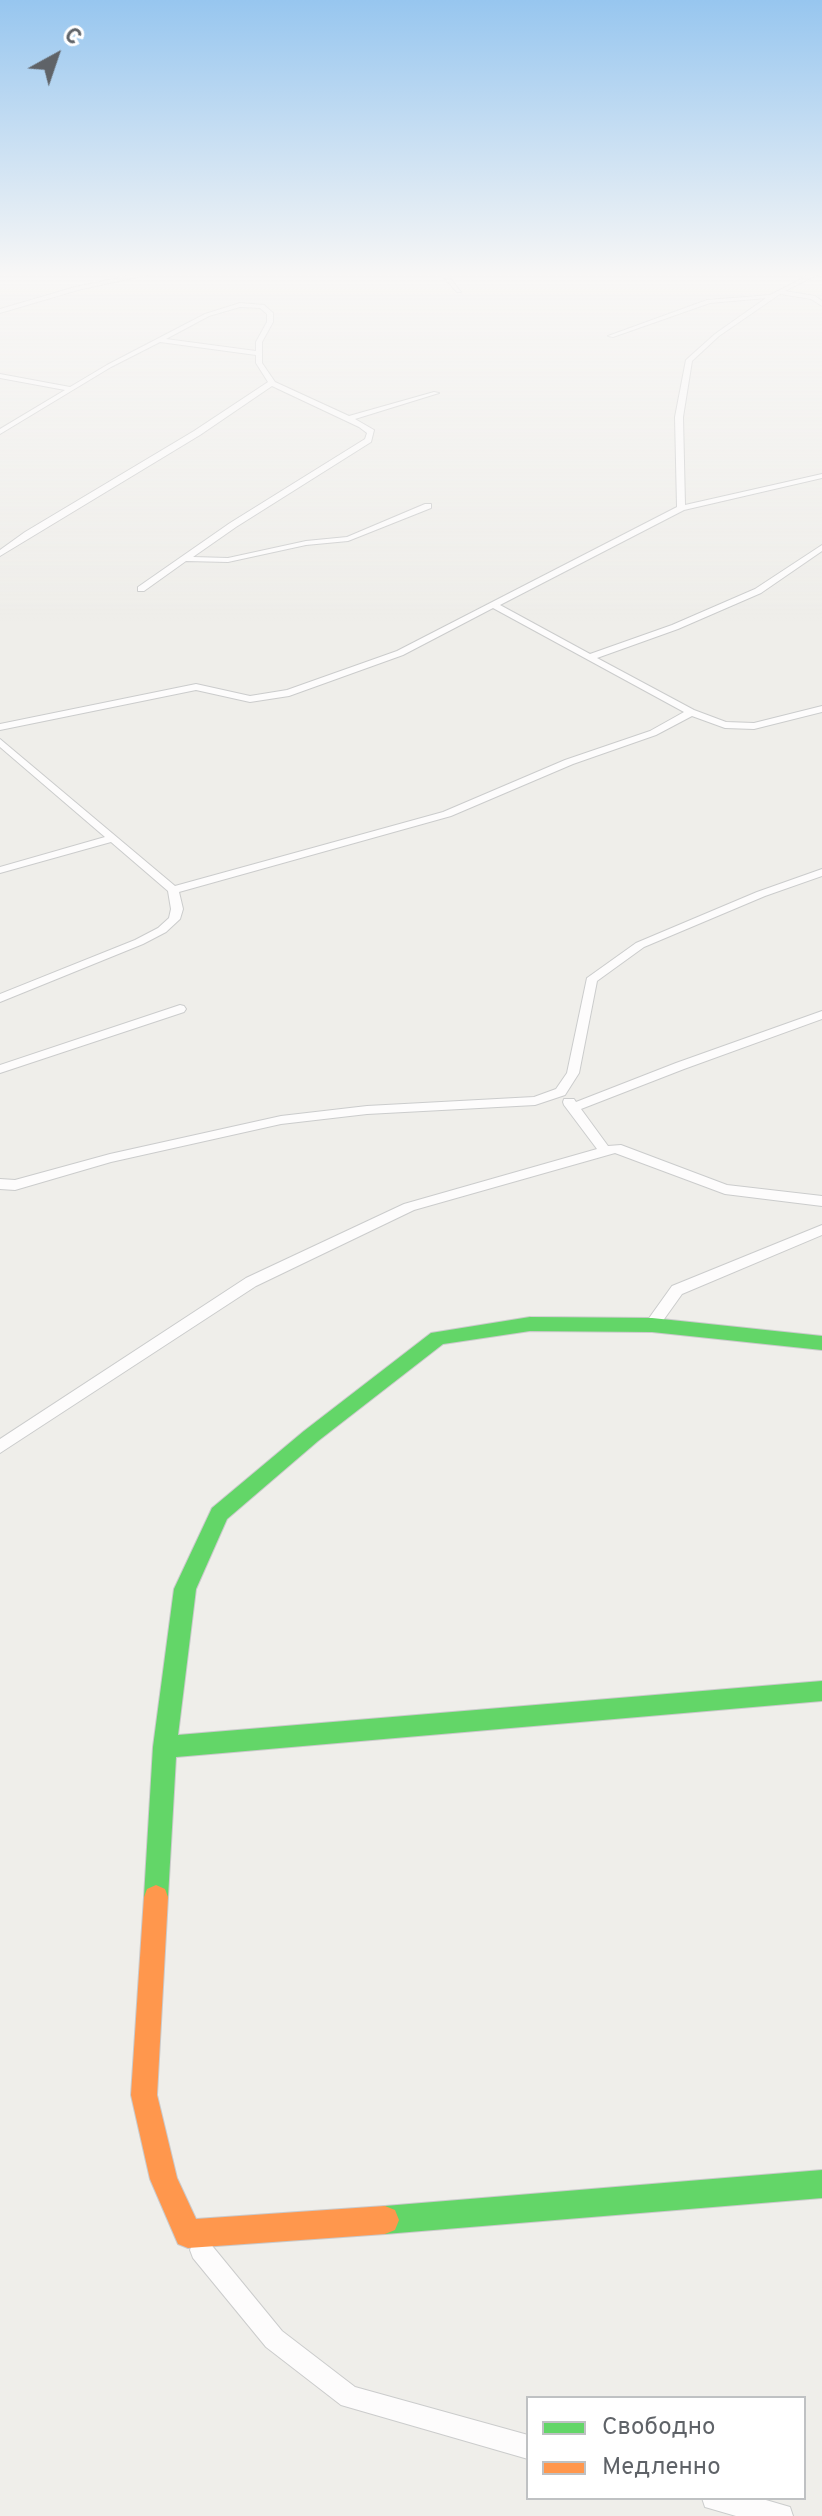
<!DOCTYPE html>
<html>
<head>
<meta charset="utf-8">
<style>
  body { margin:0 }
  #map { position:relative; width:822px; height:2516px; overflow:hidden; background:#efeeea; font-family:Overpass,sans-serif }
  canvas { display:block }
  .legend { position:absolute; left:526px; top:2396px; width:280px; height:104px; box-sizing:border-box; background:#fff; border:2px solid #bfc1c3; margin:0; padding:10px 14px; list-style:none; font-size:24px; color:#5f6368 }
  .legend li { display:flex; align-items:center; gap:16px; height:40px }
  .legend b { width:40px; border:2px solid #bfc1c3 }
  .north { position:absolute; left:16px; top:16px; width:80px; height:80px; -webkit-text-stroke:6px #fff; paint-order:stroke; rotate:40deg; font-size:22px; font-weight:700; line-height:32px; text-align:center; color:#5f6368 }
  .north::after { content:''; display:block; margin:auto; width:28px; height:36px; background:#5f6368; clip-path:polygon(50% 0,100% 100%,50% 72%,0 100%) }
</style>
</head>
<body>
<div id="map">
<canvas width="822" height="2516"></canvas>
<ul class="legend">
<li><b style="height:10px;background:#63d668"></b>Свободно</li>
<li><b style="height:10px;background:#ff974d"></b>Медленно</li>
</ul>
<div class="north">С</div>
</div>
<script>
const context = document.querySelector('canvas').getContext('2d');
context.lineJoin = 'round';
const shape = rows => new Path2D(rows.map(r => 'M' + r).join(''));
function trace(path, color, width, dash) { context.strokeStyle = color; context.lineWidth = width; context.lineCap = dash ? 'butt' : 'round'; context.setLineDash(dash || []); context.stroke(path); }
function paint(path, color) { context.fillStyle = color; context.fill(path, 'evenodd'); }
const lane = shape([
  [148,272,159,272,78,290,0,313,0,309,75,287,148,272],
  [439,272,445,272,461,292,457,292,439,272],
  [815,272,822,272,785,291,815,296,822,301,822,306,811,299,780,294,719,336,692,361,683,417,685,505,822,474,822,478,684,510,500,605,590,654,672,625,755,589,822,545,822,551,761,593,678,629,597,658,694,710,726,722,754,723,822,706,822,712,754,729,725,728,692,716,656,735,573,764,451,816,179,892,183,909,180,919,166,932,143,944,0,1002,0,994,135,940,158,928,169,918,171,909,168,891,111,842,0,873,0,867,105,837,0,747,0,739,175,886,443,812,565,760,650,731,684,712,493,608,403,655,289,696,250,702,196,690,0,730,0,724,196,684,250,696,287,690,397,651,677,507,675,417,686,360,715,334,766,298,710,303,613,337,608,336,707,300,770,295,815,272],
  [240,303,264,305,273,313,273,322,262,342,262,363,275,382,349,416,434,392,439,393,355,419,374,430,371,442,236,527,193,557,228,558,306,541,347,537,425,504,431,504,431,508,348,541,306,545,228,562,186,561,144,591,138,591,138,587,230,523,365,439,367,433,359,427,272,386,200,435,0,556,0,550,25,532,194,431,268,382,256,363,256,355,160,342,111,367,0,434,0,429,65,390,0,378,0,374,70,387,107,365,205,314,240,303],
  [240,307,260,308,267,314,267,322,256,342,256,351,166,339,209,316,240,307],
  [822,869,822,876,765,896,644,947,597,981,579,1073,565,1095,535,1105,367,1114,281,1124,111,1162,15,1190,0,1189,0,1179,15,1180,110,1154,281,1116,367,1106,534,1097,556,1089,567,1073,587,978,636,943,757,892,822,869],
  [180,1005,184,1006,186,1009,184,1012,0,1073,0,1065,180,1005],
  [822,1011,822,1019,684,1069,581,1109,608,1146,621,1145,727,1185,822,1196,822,1206,725,1194,615,1153,414,1210,256,1286,0,1453,0,1439,246,1278,404,1204,597,1149,564,1105,563,1102,564,1099,574,1099,576,1102,676,1063,822,1011],
  [822,1225,822,1235,682,1294,657,1329,647,1329,645,1325,647,1321,672,1286,822,1225],
  [201,2239,209,2242,282,2331,355,2387,528,2435,528,2459,341,2405,266,2347,193,2258,190,2250,193,2242,201,2239],
  [702,2498,759,2498,790,2507,793,2516,736,2516,705,2507,702,2498]
]);
const fast = shape([
  [530,1317,652,1318,822,1336,822,1350,652,1332,530,1331,443,1344,318,1441,227,1519,196,1589,178,1735,822,1681,822,1701,176,1757,168,1897,165,1905,156,1909,147,1905,144,1897,153,1747,174,1589,212,1508,304,1431,431,1333,530,1317],
  [822,2170,822,2198,385,2234,375,2230,371,2220,375,2210,385,2206,822,2170]
]);
const slow = shape([
  [156,1885,165,1889,168,1897,157,2095,177,2178,196,2219,385,2206,395,2210,399,2220,395,2230,385,2234,188,2248,178,2244,150,2179,131,2095,144,1897,147,1889,156,1885]
]);
trace(lane, '#cbcccc', 2);
trace(fast, '#cacacb', 2);
trace(slow, '#cacacb', 2);
paint(lane, '#fdfcfc');
paint(fast, '#63d668');
paint(slow, '#ff974d');
const sky = context.createLinearGradient(0, 0, 0, 624);
sky.addColorStop(0, '#97c6ef');
sky.addColorStop(0.44, '#f8f7f6');
sky.addColorStop(1, '#f8f7f600');
context.fillStyle = sky;
context.fillRect(0, 0, 822, 624);
</script>
</body>
</html>
